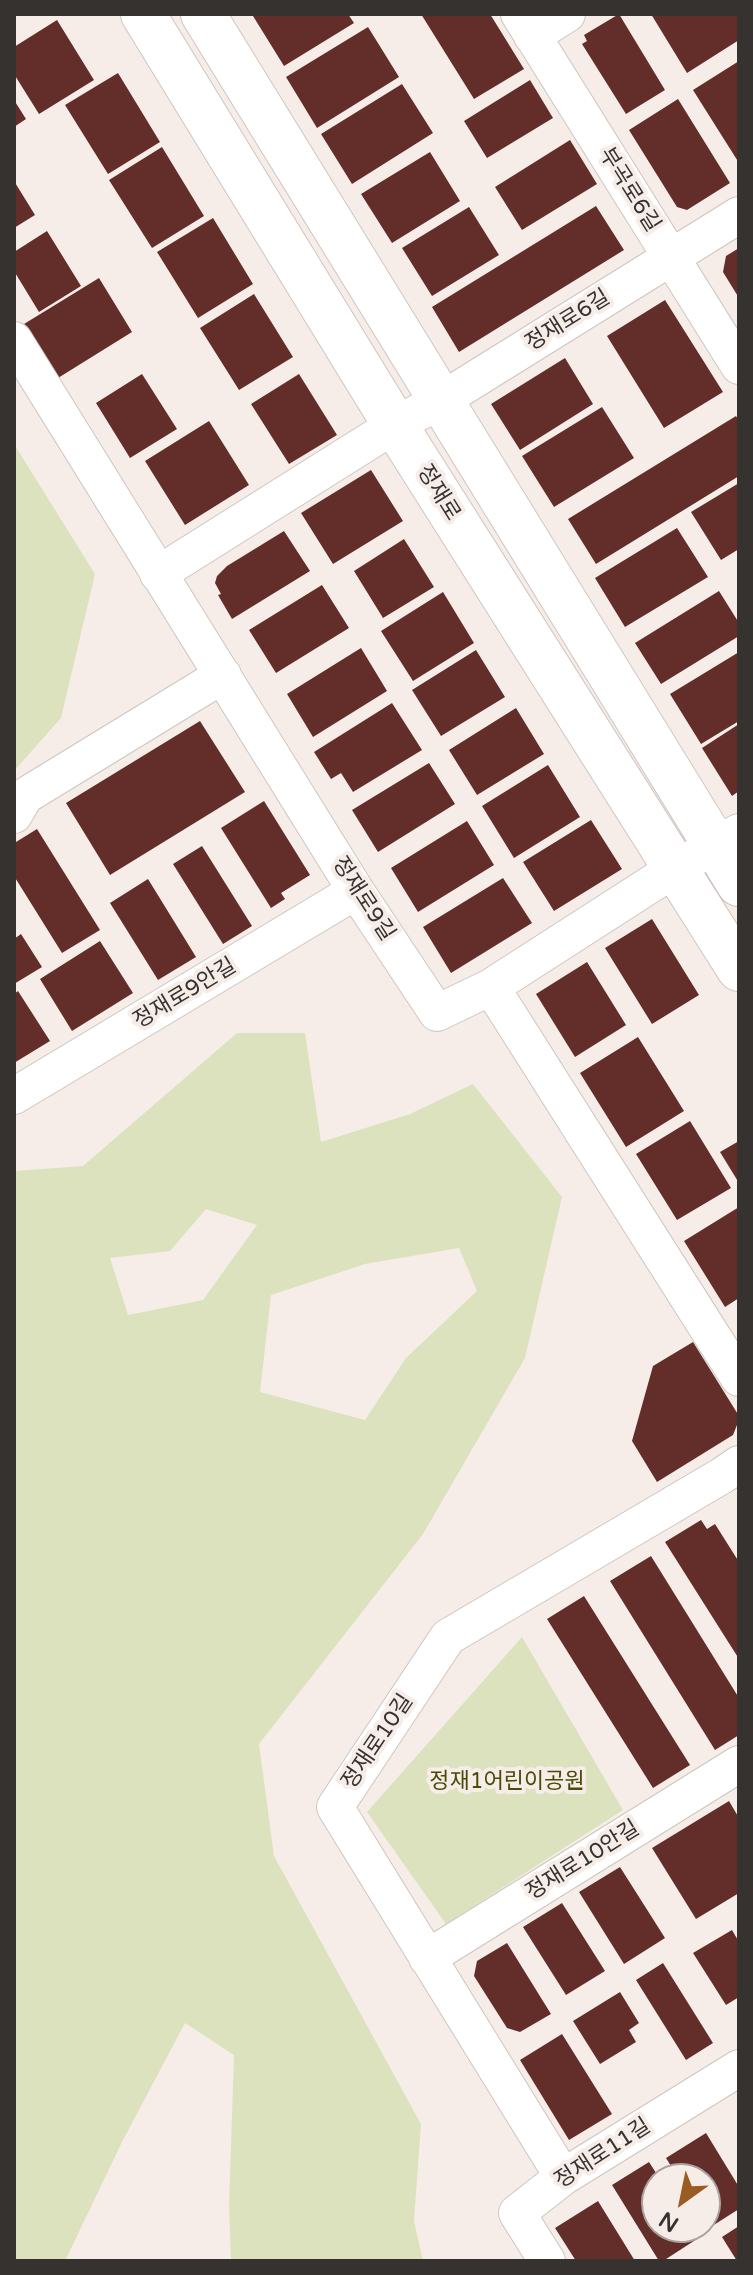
<!DOCTYPE html>
<html>
<head>
<meta charset="utf-8">
<style>
  body { margin:0 }
  #map { position:relative; width:753px; height:2275px; overflow:hidden; background:#f6ede8; font-family:"Varela Round",sans-serif }
  canvas { display:block }
  .frame { position:absolute; inset:0; border:16px solid #353230; pointer-events:none }
  .north { position:absolute; left:641px; top:2163px; width:80px; height:80px; box-sizing:border-box; background:#f6ede8; border:2px solid #a9a29e; border-radius:50%; rotate:213deg; font-size:22px; font-weight:700; line-height:32px; text-align:center; color:#353230 }
  .north::after { content:''; display:block; margin:auto; width:28px; height:36px; background:#9b5c23; clip-path:polygon(50% 0,100% 100%,50% 72%,0 100%) }
</style>
</head>
<body>
<div id="map">
<canvas width="753" height="2275"></canvas>
<div class="frame"></div>
<div class="north">N</div>
</div>
<script>
const context = document.querySelector('canvas').getContext('2d');
context.lineJoin = 'round';
function paint(path, color) { context.fillStyle = color; context.fill(path, 'evenodd'); }
const shape = rows => new Path2D(rows.map(r => 'M' + r).join(''));
function trace(path, color, width, dash) { context.strokeStyle = color; context.lineWidth = width; context.lineCap = dash ? 'butt' : 'round'; context.setLineDash(dash || []); context.stroke(path); }
function label(font, color, halo, rows, align = 'center') {
  context.font = font + ' "Varela Round","Noto Sans KR",sans-serif'; context.lineWidth = 8; context.setLineDash([]); context.textBaseline = 'middle'; context.strokeStyle = halo; context.fillStyle = color; for (const [text, x, y, turn = 0] of rows) {
    context.save(); context.translate(x, y); context.rotate((+turn || 0) * Math.PI / 180); context.textAlign = isNaN(turn) ? turn : align; if (halo) context.strokeText(text, 0, 0); context.fillText(text, 0, 0); context.restore();
  }
}
const green = shape([
  [14,444,95,574,61,718,14,771],
  [237,1033,305,1033,321,1142,410,1114,473,1084,562,1197,525,1358,423,1534,259,1744,274,1856,421,2124,414,2221,423,2261,231,2261,229,2206,234,2055,185,2023,122,2142,65,2261,14,2261,14,1171,83,1166],
  [206,1209,257,1225,203,1300,128,1315,110,1258,170,1251],
  [459,1248,477,1291,406,1358,365,1420,260,1392,271,1295,365,1264],
  [522,1637,623,1810,446,1924,367,1812]
]);
const building = shape([
  [256,14,348,14,354,23,284,66,253,16],
  [421,14,490,14,524,69,474,99],
  [619,14,665,90,626,114,582,44,587,41,584,35],
  [651,14,739,14,739,40,687,73],
  [57,20,94,80,39,114,14,74,14,47],
  [368,27,399,77,317,128,286,77],
  [739,61,739,163,693,90],
  [118,73,160,142,108,174,65,105],
  [530,80,553,118,487,158,464,121],
  [402,84,433,133,352,184,321,134],
  [678,99,730,183,687,210,677,207,629,130],
  [14,100,26,119,14,127],
  [570,140,597,184,522,230,495,187],
  [162,147,204,216,152,248,109,180],
  [430,152,460,201,392,243,361,194],
  [14,181,35,215,14,228],
  [596,206,624,250,459,352,432,307],
  [469,207,499,255,432,296,402,248],
  [213,218,253,284,198,318,157,252],
  [47,231,81,286,39,312,14,271,14,252],
  [739,248,739,298,723,272,726,256],
  [99,278,132,332,58,378,24,324],
  [254,294,293,357,239,390,200,328],
  [665,300,723,392,664,428,607,336],
  [565,358,593,404,520,450,491,404],
  [142,374,177,429,130,458,96,403],
  [299,374,337,435,289,464,251,404],
  [602,407,634,458,554,507,522,456],
  [736,416,739,421,739,476,596,564,568,519],
  [209,421,249,485,185,525,145,461],
  [371,470,403,521,333,564,301,513],
  [739,483,739,549,721,560,691,512],
  [677,528,708,577,625,627,595,578],
  [284,531,310,571,232,619,218,595,221,594,215,583,217,576,227,566],
  [404,539,434,587,383,618,354,571],
  [322,585,349,628,276,673,249,630],
  [719,591,739,623,739,636,661,684,635,643],
  [443,592,474,643,413,681,381,631],
  [361,648,387,691,313,737,287,694],
  [476,650,505,697,441,736,412,690],
  [739,652,739,721,701,744,670,694],
  [392,703,422,750,353,792,341,773,331,779,314,752],
  [516,708,544,754,477,795,449,750],
  [200,721,245,792,110,875,66,803],
  [739,724,739,791,732,796,702,748],
  [429,763,455,804,378,852,352,810],
  [548,765,580,817,514,858,482,806],
  [264,801,310,875,281,893,285,899,271,908,221,828],
  [591,820,622,869,554,911,523,862],
  [467,821,494,865,418,912,391,868],
  [37,829,100,930,62,953,14,876,14,850,16,842],
  [202,846,252,926,223,944,173,864],
  [503,878,532,923,451,973,423,927],
  [148,879,196,957,158,980,110,903],
  [652,919,699,995,652,1024,605,948],
  [21,934,42,967,14,984,14,939],
  [100,941,133,993,72,1031,40,979],
  [587,962,626,1025,575,1057,536,994],
  [18,991,50,1041,14,1063,14,994],
  [638,1037,684,1111,626,1147,580,1073],
  [690,1121,731,1188,677,1220,636,1154],
  [739,1141,739,1183,720,1152],
  [739,1207,739,1298,725,1307,684,1241],
  [693,1342,739,1416,737,1425,733,1435,657,1482,632,1441,653,1366],
  [701,1520,707,1529,715,1524,739,1562,739,1659,665,1542],
  [651,1556,739,1698,739,1735,715,1750,610,1581],
  [584,1596,690,1765,653,1788,547,1619],
  [729,1801,739,1818,739,1893,696,1919,652,1848],
  [620,1867,665,1938,624,1964,579,1892],
  [562,1903,605,1971,566,1995,523,1927],
  [732,1930,739,1942,739,1997,726,2005,693,1953],
  [507,1943,551,2014,520,2032,507,2028,474,1976,477,1961],
  [663,1963,713,2043,686,2060,636,1980],
  [620,1992,639,2023,629,2030,636,2042,600,2064,573,2021],
  [562,2034,612,2114,569,2140,520,2060],
  [706,2133,739,2187,739,2209,709,2228,705,2221,705,2179,679,2179,666,2158],
  [649,2162,660,2179,657,2179,657,2227,690,2227,697,2239,663,2261,659,2261,612,2185],
  [598,2201,635,2261,576,2261,555,2228],
  [739,2226,739,2261,737,2261,722,2237]
]);
const street = shape([
  [519,14,739,366],
  [532,36,567,14],
  [14,340,356,891,437,1013,491,987,739,1378],
  [158,574,395,425,440,401,739,215],
  [14,815,25,796,223,675],
  [491,987,676,868,739,832],
  [14,1096,356,891],
  [427,1958,739,1764],
  [563,2177,335,1807,448,1637,723,1475,739,1464],
  [547,2261,517,2213,563,2177,739,2068]
]);
const secondary = shape([
  [143,14,395,425,739,969],
  [203,14,739,884]
]);
const streetNames = [
  ["부곡로6길",629,190,58],
  ["정재로6길",568,321,-32],
  ["정재로",438,493,58],
  ["정재로9길",363,899,57],
  ["정재로9안길",185,994,-31],
  ["정재로10길",378,1742,-56],
  ["정재로10안길",583,1861,-32],
  ["정재로11길",603,2154,-33]
];
const parkNames = [
  ["정재1어린이공원",507,1782]
];
paint(green, '#dde2be');
paint(building, '#632d2a');
trace(street, '#cec5c0', 38);
trace(secondary, '#cec5c0', 46);
trace(street, '#fff', 36);
trace(secondary, '#fff', 44);
label('22px', '#353230', '#f6ede8', streetNames);
label('22px', '#484d06', '#f6ede8', parkNames);
</script>
</body>
</html>
